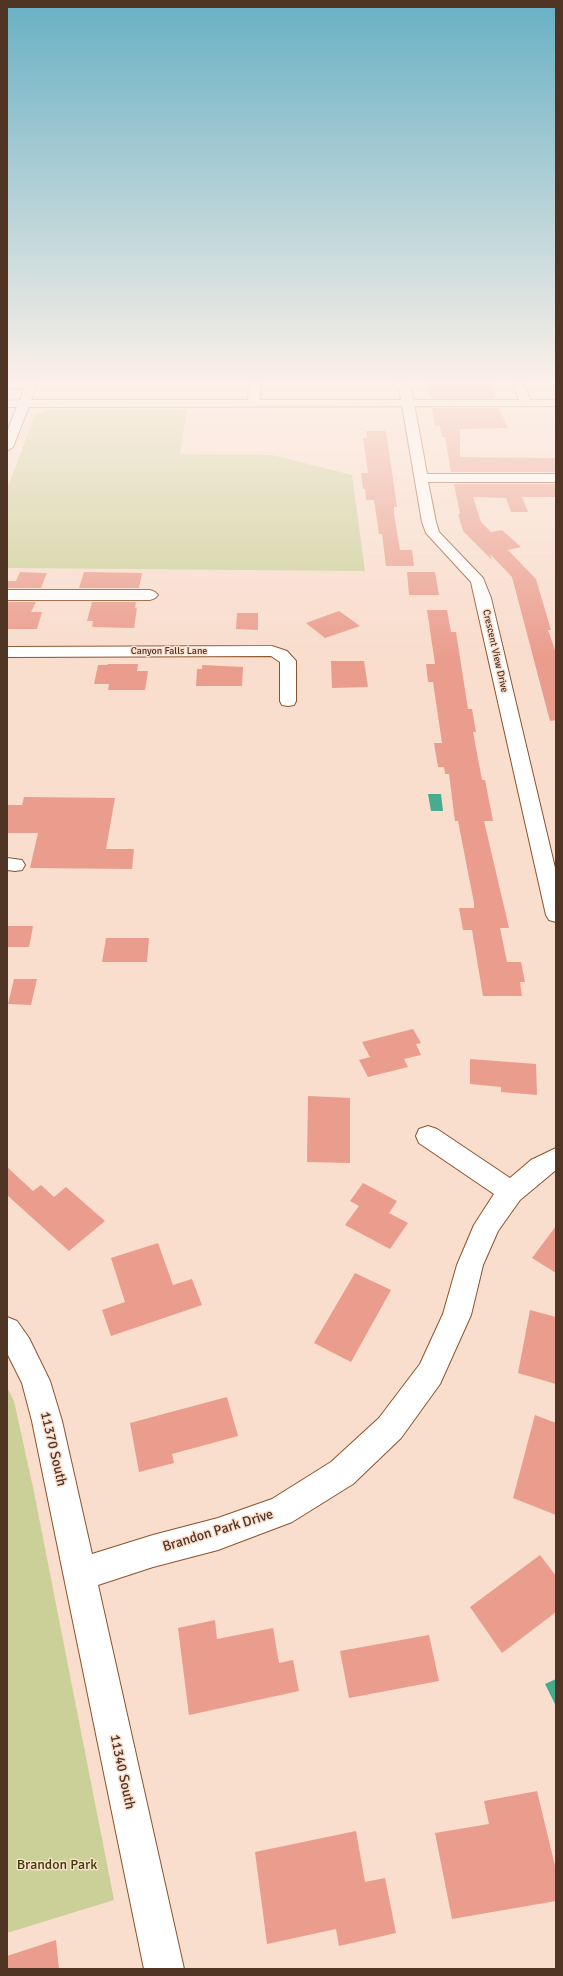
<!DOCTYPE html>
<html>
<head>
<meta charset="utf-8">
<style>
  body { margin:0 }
  #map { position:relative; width:563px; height:1976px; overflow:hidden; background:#f9ddcd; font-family:Signika,sans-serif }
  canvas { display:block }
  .frame { position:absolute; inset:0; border:8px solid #503524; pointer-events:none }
</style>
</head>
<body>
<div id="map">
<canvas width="563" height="1976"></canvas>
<div class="frame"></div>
</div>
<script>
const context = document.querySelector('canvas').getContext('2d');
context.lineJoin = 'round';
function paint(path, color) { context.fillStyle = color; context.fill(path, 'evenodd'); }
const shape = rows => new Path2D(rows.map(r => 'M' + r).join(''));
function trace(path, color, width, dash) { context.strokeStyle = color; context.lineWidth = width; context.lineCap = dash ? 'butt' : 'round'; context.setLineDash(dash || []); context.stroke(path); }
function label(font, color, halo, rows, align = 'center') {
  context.font = font + ' Signika,sans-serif'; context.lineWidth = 3; context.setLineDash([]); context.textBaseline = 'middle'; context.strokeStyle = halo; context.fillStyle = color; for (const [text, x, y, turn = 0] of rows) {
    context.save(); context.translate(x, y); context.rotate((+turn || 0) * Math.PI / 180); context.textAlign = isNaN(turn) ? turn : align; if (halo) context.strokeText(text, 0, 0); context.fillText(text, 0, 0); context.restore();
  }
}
const green = shape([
  [46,410,187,410,180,454,272,455,352,475,365,571,7,568,7,489,35,415],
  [7,1387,14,1401,34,1492,114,1900,7,1933]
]);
const water = shape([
  [428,794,441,794,443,811,431,811],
  [556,1679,556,1706,545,1684]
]);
const building = shape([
  [427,382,491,382,496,398,430,398],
  [432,408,499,408,508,428,460,429,460,457,556,458,556,472,451,472,445,437,442,437,440,426,435,426],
  [366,431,386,431,397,507,394,507,394,514,400,550,412,550,414,566,386,566,382,534,379,534,374,500,366,500,365,489,363,489,361,473,368,473,363,438,367,438],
  [454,484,556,484,556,497,522,497,528,512,511,512,506,498,473,497,481,522,491,532,502,530,521,547,508,550,536,579,551,630,548,630,556,653,556,720,550,721,512,577,490,554,492,560,463,531,458,514,460,514],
  [20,572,47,573,41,588,7,588,7,581,16,581],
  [84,572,142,573,139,588,79,588],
  [407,572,435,572,439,595,409,595],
  [7,602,36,602,31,612,42,612,37,629,7,629],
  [92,602,136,602,135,608,137,608,134,628,92,627,93,621,87,621],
  [427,610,447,610,451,632,456,632,468,709,472,709,476,732,473,732,482,780,485,780,493,821,484,821,509,928,500,928,507,962,521,962,525,982,520,982,522,996,483,996,472,930,463,930,459,908,474,908,474,903,458,821,455,821,449,774,445,774,444,767,438,767,434,743,442,743,433,682,428,682,426,664,435,664],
  [339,611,360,626,325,638,306,623],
  [237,613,258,613,258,630,236,629],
  [331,661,364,661,368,687,332,688],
  [108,664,138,664,137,671,148,671,145,690,108,690,109,684,94,684,98,665,107,665],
  [202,665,243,667,242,686,196,686,197,669,202,669],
  [24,797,115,798,106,849,134,849,132,869,30,868,38,833,7,833,7,805,22,805],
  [7,926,33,926,29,947,7,947],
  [106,938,149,938,147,962,102,962],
  [14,979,37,979,31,1005,8,1004],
  [413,1029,421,1043,416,1044,421,1055,404,1059,408,1067,368,1077,359,1060,370,1057,362,1042],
  [470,1059,536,1064,537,1095,501,1092,501,1087,470,1084],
  [308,1096,350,1098,350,1163,307,1162],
  [7,1167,33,1191,41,1185,54,1197,66,1187,105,1221,69,1251,7,1195],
  [363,1183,397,1201,389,1213,408,1223,390,1249,345,1225,359,1206,350,1201],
  [556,1226,556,1273,532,1258],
  [158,1243,173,1285,192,1279,202,1305,111,1336,102,1310,125,1302,111,1258],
  [355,1273,391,1290,351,1362,314,1343],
  [530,1310,556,1317,556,1384,518,1373],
  [227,1397,238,1436,172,1454,174,1463,139,1472,130,1423],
  [535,1415,556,1423,556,1515,513,1498],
  [540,1555,556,1576,556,1612,502,1653,470,1607],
  [215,1620,217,1639,273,1628,279,1663,293,1660,299,1691,189,1715,178,1628],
  [429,1635,439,1681,349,1698,340,1651],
  [537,1791,556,1870,556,1901,452,1919,435,1833,489,1824,484,1801],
  [356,1831,365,1882,385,1878,396,1933,339,1946,336,1929,267,1944,255,1852],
  [56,1940,59,1969,7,1969,7,1956]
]);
const minor = shape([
  [249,381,261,381,260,403,258,405,250,405,248,403,249,381],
  [391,381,403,381,412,392,427,474,556,474,556,482,428,482,436,522,439,532,483,578,491,598,556,872,556,922,549,920,546,915,471,582,426,533,422,522,400,393,391,381],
  [512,381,523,381,531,403,529,405,521,405,512,381],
  [7,382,31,382,37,385,31,388,7,388,7,382],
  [24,401,30,404,13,447,7,451,7,432,18,404,24,401],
  [7,590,150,590,155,592,158,595,155,598,150,600,7,600,7,590],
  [272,646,287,651,296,661,296,701,294,705,288,706,282,705,280,701,280,662,271,656,7,657,7,647,272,646],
  [7,858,22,860,25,865,22,870,15,871,7,870,7,858],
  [428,1126,437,1129,510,1178,531,1160,556,1148,556,1170,520,1200,498,1231,483,1265,471,1315,440,1384,401,1438,353,1484,292,1522,218,1550,153,1567,98,1585,184,1969,144,1969,32,1421,22,1383,7,1353,7,1317,17,1321,29,1338,50,1381,62,1421,92,1554,153,1535,218,1518,272,1499,331,1462,379,1418,420,1364,443,1314,457,1265,474,1225,494,1194,419,1143,416,1136,419,1129,428,1126]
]);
const major = shape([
  [27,381,38,381,31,400,556,400,556,406,7,407,7,401,20,400,27,381]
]);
const farStreetnames = [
  ["Canyon Falls Lane",169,651],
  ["Crescent View Drive",495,651,77]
];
const nearStreetnames = [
  ["11370 South",53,1449,77],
  ["Brandon Park Drive",218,1531,-17],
  ["11340 South",122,1772,78]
];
const nearParknames = [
  ["Brandon Park",57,1865]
];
paint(green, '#cbd098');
paint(water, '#46ab8f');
paint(building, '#ea9d8d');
trace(minor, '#8e532c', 2);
trace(major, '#8e532c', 2);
paint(minor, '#fff');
paint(major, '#fff');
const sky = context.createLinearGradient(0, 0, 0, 658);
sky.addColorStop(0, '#67b0c4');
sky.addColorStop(0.58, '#fcf0e8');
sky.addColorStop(1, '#fcf0e800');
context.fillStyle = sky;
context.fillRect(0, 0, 563, 658);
label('10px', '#503524', '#f9ddcd', farStreetnames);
label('14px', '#503524', '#f9ddcd', nearStreetnames);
label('14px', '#3c3e00', '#f9ddcd', nearParknames);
</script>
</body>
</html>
